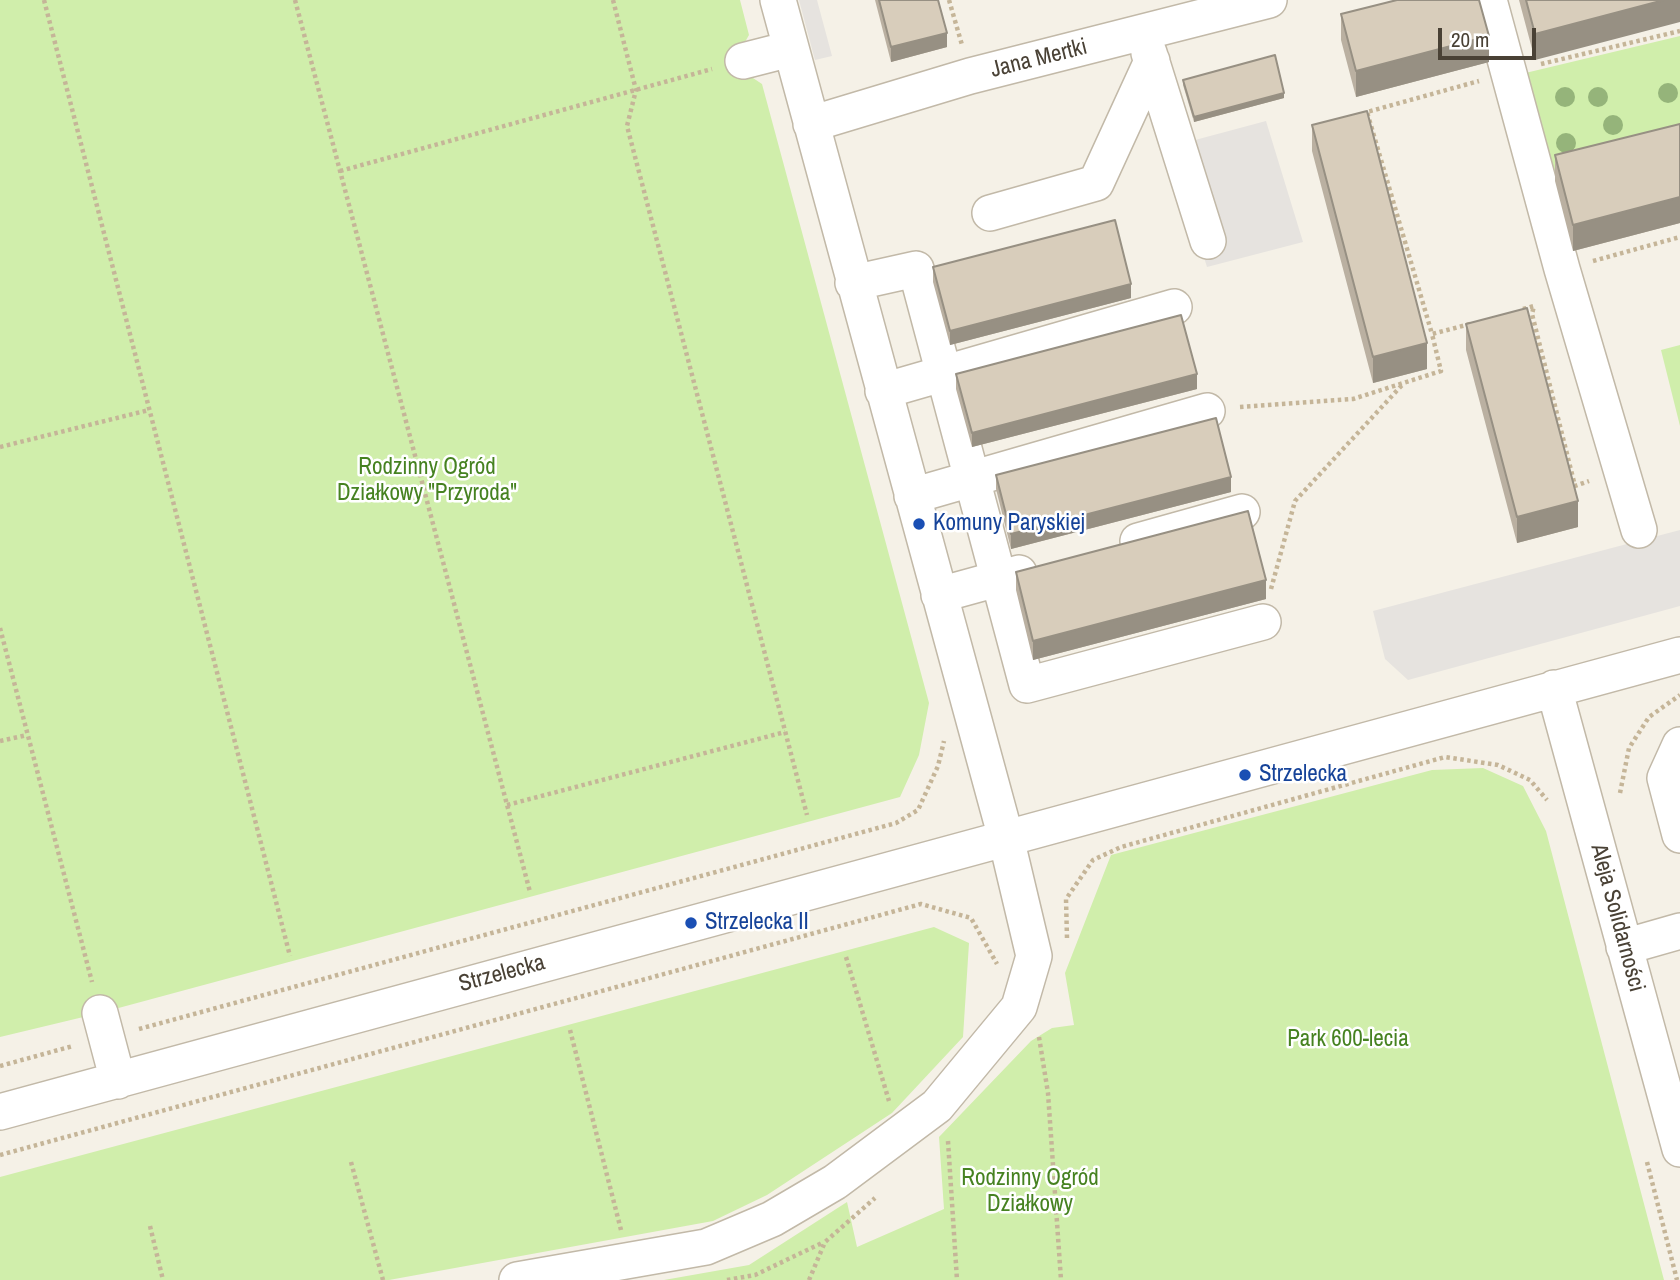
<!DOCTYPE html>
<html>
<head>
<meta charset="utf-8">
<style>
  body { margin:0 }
  #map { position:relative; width:1680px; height:1280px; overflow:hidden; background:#f5f1e7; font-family:"Archivo Narrow",sans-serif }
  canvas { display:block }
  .scale { position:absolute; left:1438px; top:28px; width:98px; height:32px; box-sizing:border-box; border:4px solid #494135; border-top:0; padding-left:9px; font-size:21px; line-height:24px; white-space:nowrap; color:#494135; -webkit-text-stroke:5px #fff; paint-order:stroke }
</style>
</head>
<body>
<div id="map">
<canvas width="1680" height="1280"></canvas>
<div class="scale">20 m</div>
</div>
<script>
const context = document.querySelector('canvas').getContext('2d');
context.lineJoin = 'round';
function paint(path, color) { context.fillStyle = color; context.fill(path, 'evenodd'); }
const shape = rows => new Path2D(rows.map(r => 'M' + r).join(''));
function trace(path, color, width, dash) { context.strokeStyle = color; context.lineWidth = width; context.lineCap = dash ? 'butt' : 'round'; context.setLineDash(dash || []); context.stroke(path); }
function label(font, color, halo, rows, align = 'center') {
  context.font = font + ' "Archivo Narrow",sans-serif'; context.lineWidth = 5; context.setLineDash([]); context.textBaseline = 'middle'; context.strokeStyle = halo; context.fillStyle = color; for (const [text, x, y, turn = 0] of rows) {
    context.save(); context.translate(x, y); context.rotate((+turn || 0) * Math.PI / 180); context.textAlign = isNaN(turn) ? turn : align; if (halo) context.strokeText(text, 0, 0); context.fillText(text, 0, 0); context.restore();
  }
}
const green = shape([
  [0,0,740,0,749,35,741,49,747,74,762,84,929,703,919,755,900,797,100,1013,0,1037],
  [1680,36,1680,143,1545,177,1517,75],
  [1680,345,1680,426,1661,350],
  [1483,768,1523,786,1546,831,1664,1280,664,1280,749,1265,847,1202,857,1247,944,1209,939,1137,1031,1041,1052,1028,1074,1025,1065,973,1111,855,1432,770],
  [934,927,969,943,963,1037,892,1113,767,1195,713,1221,389,1280,0,1280,0,1177]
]);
const parking = shape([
  [799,0,817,0,832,56,815,60],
  [1266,121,1303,242,1207,267,1169,147],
  [1680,530,1680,606,1408,680,1385,659,1373,611]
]);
const path = shape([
  [44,0,290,956],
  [295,0,530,892],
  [613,0,636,90,627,126,807,815],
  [949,0,962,45],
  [1541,64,1680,31],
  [340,171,712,69],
  [1593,261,1680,237],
  [1523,309,1534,306,1532,314,1575,486,1589,481],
  [1470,324,1432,334,1367,112,1479,81],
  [1240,407,1353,399,1441,371,1432,334],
  [0,447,149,410],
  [1271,589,1295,501,1403,384],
  [0,628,92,982],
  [0,741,27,735],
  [1620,793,1629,748,1649,717,1680,695],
  [507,805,785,732],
  [1067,938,1066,899,1093,860,1121,847,1445,757,1498,765,1530,780,1547,800],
  [846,957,889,1101],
  [139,1029,896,823,918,810,938,766,944,741],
  [570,1030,621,1230],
  [1039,1037,1048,1093,1061,1280],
  [0,1066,73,1046],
  [948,1141,957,1280],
  [0,1155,921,904,971,918,997,964],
  [351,1162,383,1280],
  [1647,1162,1677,1280],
  [150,1226,163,1280],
  [727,1280,755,1275,824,1242],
  [809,1280,825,1242,875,1198]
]);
const minor = shape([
  [1489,0,1562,269,1639,530],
  [1149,53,1208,241],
  [743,61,790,49],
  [811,124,970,76,1269,0],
  [990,213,1096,183,1152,61],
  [853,283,916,269,1027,685,1263,622],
  [883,391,1174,307],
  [912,496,1207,411],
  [1138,541,1242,512],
  [939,595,1019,573],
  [1554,688,1680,1149],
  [1680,745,1665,778,1680,835],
  [1624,947,1680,931],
  [100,1013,118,1081],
  [0,1112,1680,655],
  [517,1280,706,1247,772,1219,835,1182,937,1106,1019,1007,1034,956,1006,838,778,0]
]);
const trees = [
  [1668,93],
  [1565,97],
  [1598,97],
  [1613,125],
  [1566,143]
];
const wall = shape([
  [875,0,938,0,947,47,891,62],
  [1519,0,1680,0,1535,60],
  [1341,14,1489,62,1356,97,1341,40],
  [1183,80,1284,98,1194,122,1183,85],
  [1680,124,1680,223,1573,251,1555,181,1555,155],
  [1312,125,1427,369,1373,383,1312,151],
  [933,267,1131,298,950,345,933,282],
  [1466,324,1578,527,1517,543,1466,350],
  [956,374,1197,389,972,447,956,389],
  [996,475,1231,492,1011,549,996,489],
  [1016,572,1266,599,1033,660,1016,590]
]);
const shadedWall = shape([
  [1664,0,1680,0,1680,22,1535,60,1535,34],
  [947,33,947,47,891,62,891,47],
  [1489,36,1489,62,1356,97,1356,71],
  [1284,93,1284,98,1194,122,1194,117],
  [1680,197,1680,223,1573,251,1573,225],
  [1131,284,1131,298,950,345,950,331],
  [1427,343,1427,369,1373,383,1373,357],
  [1197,374,1197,389,972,447,972,433],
  [1231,477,1231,492,1011,549,1011,534],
  [1578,501,1578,527,1517,543,1517,517],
  [1266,580,1266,599,1033,660,1033,641]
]);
const building = shape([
  [879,0,938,0,947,33,891,47,879,0],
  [1397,0,1479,0,1489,36,1356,71,1341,14,1397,0],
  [1526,0,1664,0,1535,34,1526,0],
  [1275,55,1284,93,1194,117,1183,80,1275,55],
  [1367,111,1427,343,1373,357,1312,125,1367,111],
  [1680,124,1680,197,1573,225,1555,155,1680,124],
  [1115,220,1131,284,950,331,933,267,1115,220],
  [1527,308,1578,501,1517,517,1466,324,1527,308],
  [1181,315,1197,374,972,433,956,374,1181,315],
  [1216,418,1231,477,1011,534,996,475,1216,418],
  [1248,511,1266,580,1033,641,1016,572,1248,511]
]);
const markers = [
  [919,524,7,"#1a4fb4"],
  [1245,775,7,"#1a4fb4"],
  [691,923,7,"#1a4fb4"]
];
const streetNames = [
  ["Jana Mertki",1039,59,-14],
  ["Aleja Solidarności",1617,918,75],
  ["Strzelecka",502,974,-15]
];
const parkNames = [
  ["Rodzinny Ogród",427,468],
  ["Działkowy \"Przyroda\"",427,494],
  ["Park 600-lecia",1348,1040],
  ["Rodzinny Ogród",1030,1179],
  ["Działkowy",1030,1205]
];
const transitNames = [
  ["Komuny Paryskiej",933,524],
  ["Strzelecka",1259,775],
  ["Strzelecka II",705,923]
];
paint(green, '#d0eeab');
paint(parking, '#e6e3df');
trace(minor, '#c2b9a8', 38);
trace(path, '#c5b598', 4.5, [3.5, 3.5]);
trace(minor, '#fff', 35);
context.fillStyle = '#95b47a';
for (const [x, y] of trees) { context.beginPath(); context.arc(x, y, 10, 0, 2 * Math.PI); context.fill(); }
paint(wall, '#bab0a1');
paint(shadedWall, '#979083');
paint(building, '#d8cdbb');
trace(building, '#979083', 2);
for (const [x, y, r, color] of markers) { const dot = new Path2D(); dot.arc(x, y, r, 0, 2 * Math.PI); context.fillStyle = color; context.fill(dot); trace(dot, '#fff', 2.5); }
label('23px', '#494135', '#fff', streetNames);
label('23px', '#468221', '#fff', parkNames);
label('23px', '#164399', '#fff', transitNames, 'left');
</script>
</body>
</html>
